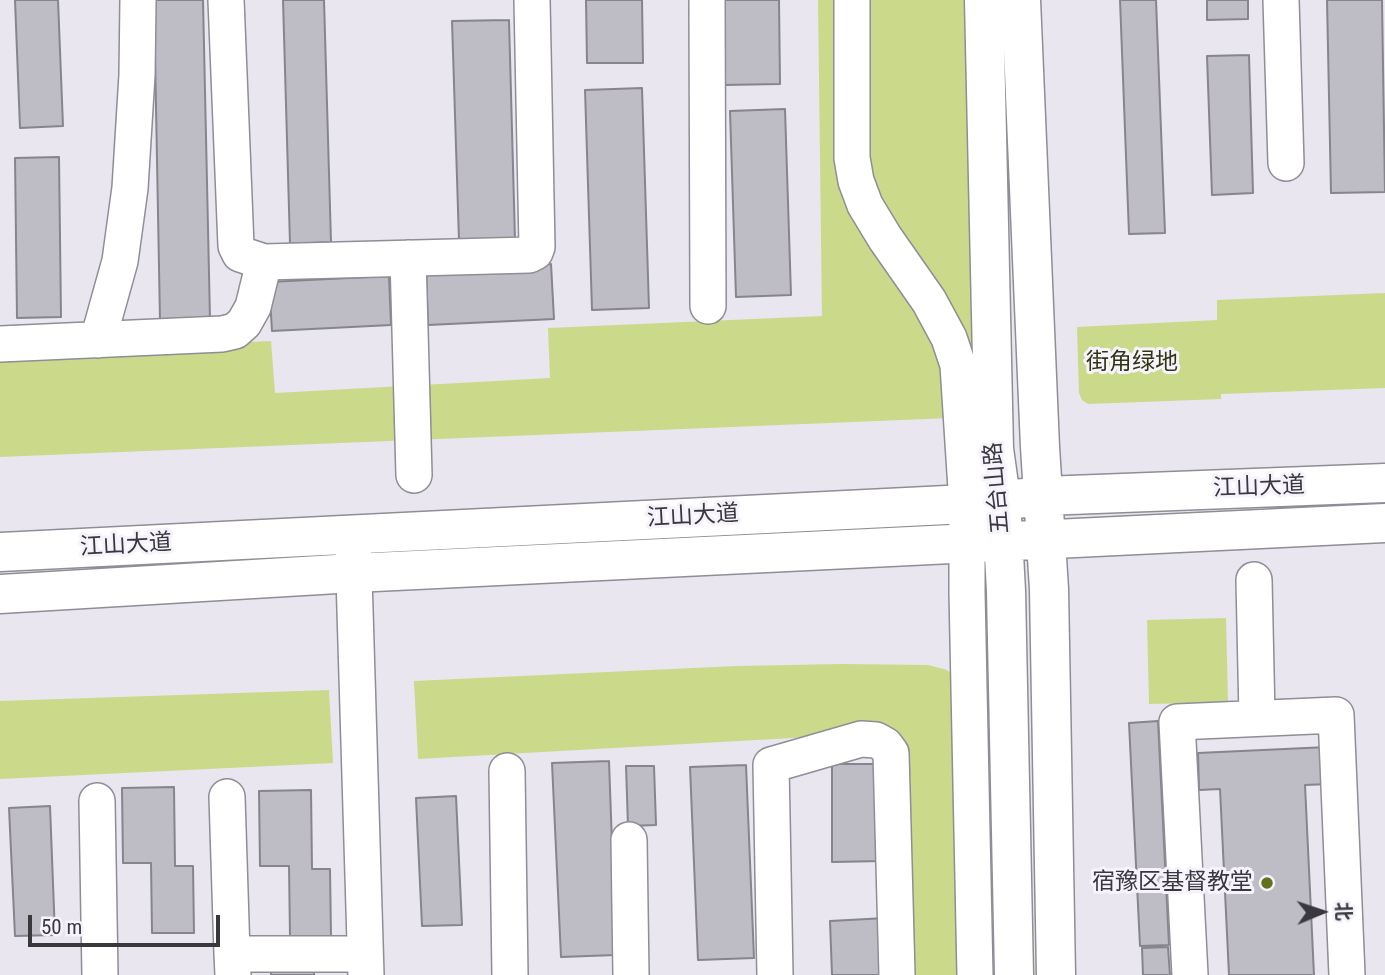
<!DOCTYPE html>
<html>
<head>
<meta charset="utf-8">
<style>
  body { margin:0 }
  #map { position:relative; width:1385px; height:975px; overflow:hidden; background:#e9e6ef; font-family:"Roboto Condensed","Noto Sans SC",sans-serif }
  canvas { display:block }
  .north { position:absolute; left:1287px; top:877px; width:70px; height:70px; -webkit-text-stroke:5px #f6f3fd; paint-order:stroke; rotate:88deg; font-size:19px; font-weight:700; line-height:28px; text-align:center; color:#39383c }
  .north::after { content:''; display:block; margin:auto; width:24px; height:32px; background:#39383c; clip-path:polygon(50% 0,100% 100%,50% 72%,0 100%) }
  .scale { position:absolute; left:28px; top:915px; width:192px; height:32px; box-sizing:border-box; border:4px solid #39383c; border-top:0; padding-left:9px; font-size:21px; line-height:24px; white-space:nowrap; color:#39383c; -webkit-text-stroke:5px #f6f3fd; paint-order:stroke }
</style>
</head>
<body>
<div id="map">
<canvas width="1385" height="975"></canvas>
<div class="north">北</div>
<div class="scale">50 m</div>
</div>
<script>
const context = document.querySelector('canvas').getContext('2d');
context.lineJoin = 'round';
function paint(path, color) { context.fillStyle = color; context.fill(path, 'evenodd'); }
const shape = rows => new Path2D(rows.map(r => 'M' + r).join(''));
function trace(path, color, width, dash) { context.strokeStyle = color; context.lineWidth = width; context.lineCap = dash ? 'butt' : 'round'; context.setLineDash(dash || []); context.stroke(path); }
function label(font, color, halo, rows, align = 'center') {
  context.font = font + ' "Roboto Condensed","Noto Sans SC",sans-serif'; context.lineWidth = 6; context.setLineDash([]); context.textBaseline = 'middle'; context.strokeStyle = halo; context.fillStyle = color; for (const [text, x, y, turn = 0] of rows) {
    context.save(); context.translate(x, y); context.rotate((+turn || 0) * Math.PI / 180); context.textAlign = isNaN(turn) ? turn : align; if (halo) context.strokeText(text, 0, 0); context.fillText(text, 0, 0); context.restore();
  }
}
const green = shape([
  [818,0,967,0,975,417,0,457,0,353,271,341,275,393,550,378,548,328,822,316],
  [1385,293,1385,388,1221,394,1221,399,1088,404,1082,400,1079,393,1077,327,1217,320,1217,300],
  [1226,618,1228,702,1149,704,1147,620],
  [842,664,928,665,947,670,954,676,965,975,907,975,882,733,418,759,414,681,736,666],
  [329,690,333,763,0,779,0,701]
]);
const building = shape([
  [15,0,58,0,63,126,20,128,15,0],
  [154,0,203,0,210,319,160,320,154,0],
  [283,0,324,0,331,242,290,244,283,0],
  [586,0,642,0,643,63,587,63,586,0],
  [723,0,779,0,780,84,724,85,723,0],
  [1120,0,1156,0,1165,233,1129,234,1120,0],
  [1207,0,1248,0,1248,19,1207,20,1207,0],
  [1327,0,1382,0,1385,192,1331,193,1327,0],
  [509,20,515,240,459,241,452,21,509,20],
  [1249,55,1253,193,1212,195,1207,56,1249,55],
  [642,88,649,308,592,310,585,90,642,88],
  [785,109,791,295,736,297,730,111,785,109],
  [59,157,61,317,17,318,15,158,59,157],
  [551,264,554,319,428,325,426,269,551,264],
  [389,276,391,325,272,331,269,282,389,276],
  [1158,721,1169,945,1140,946,1129,723,1158,721],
  [1328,747,1329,784,1305,785,1314,975,1229,975,1220,789,1199,790,1198,753,1328,747],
  [609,761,616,955,561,957,552,763,609,761],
  [832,764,883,764,883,861,832,862,832,764],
  [746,765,754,958,698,960,690,767,746,765],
  [626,766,654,766,656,825,628,826,626,766],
  [174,787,175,866,193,866,194,933,152,933,151,863,123,863,122,788,174,787],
  [311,790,312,869,330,869,331,936,290,937,289,866,260,866,259,791,311,790],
  [456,796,462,925,422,926,416,798,456,796],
  [50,806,55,935,15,936,9,808,50,806],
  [886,918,888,975,832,975,830,921,886,918],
  [1168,947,1170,975,1143,975,1142,948,1168,947],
  [314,969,314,975,271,975,271,970,314,969]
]);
const minor = shape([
  [226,0,236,246,240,254,264,262,529,255,535,252,537,247,532,0],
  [707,0,708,306],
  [852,0,852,158,856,181,865,205,885,238,929,301,949,338,958,365,967,504,967,592,975,975],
  [1281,0,1286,163],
  [408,258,414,475],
  [98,340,120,261,130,188,137,75,138,0],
  [0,344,222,334,235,331,244,323,253,307,264,262],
  [353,544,366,975],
  [1254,580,1257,717],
  [507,771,510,975],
  [227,797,232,954],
  [97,801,100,975],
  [629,840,631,975],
  [233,975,232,954,365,954],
  [775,975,771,765,861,739,876,740,885,745,891,753,897,975],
  [1190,975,1177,722,1336,715,1347,975]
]);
const major = shape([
  [984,0,994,449,1001,499,1006,591,1014,975],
  [1021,0,1040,447,1049,589,1056,975],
  [0,552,967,504,1044,496,1385,483],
  [0,594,354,573,1385,523]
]);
const markers = [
  [1267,883,7,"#65721c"]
];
const parkNames = [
  ["街角绿地",1132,363]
];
const streetNames = [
  ["五台山路",998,488,-95],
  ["江山大道",1259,488,-2],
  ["江山大道",693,517,-3],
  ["江山大道",126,546,-3]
];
const poiNames = [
  ["宿豫区基督教堂",1253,883]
];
paint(green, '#cada8a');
paint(building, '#bebcc5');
trace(building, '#86848c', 2);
trace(minor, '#8f8d95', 38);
trace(major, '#8f8d95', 41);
trace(minor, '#fff', 35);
trace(major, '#fff', 38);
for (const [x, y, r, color] of markers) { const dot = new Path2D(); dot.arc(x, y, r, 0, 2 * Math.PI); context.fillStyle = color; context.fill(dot); trace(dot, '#f6f3fd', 2.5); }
label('23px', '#303610', '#f6f3fd', parkNames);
label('23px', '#39383c', '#f6f3fd', streetNames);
label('23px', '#39383c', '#f6f3fd', poiNames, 'right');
</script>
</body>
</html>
